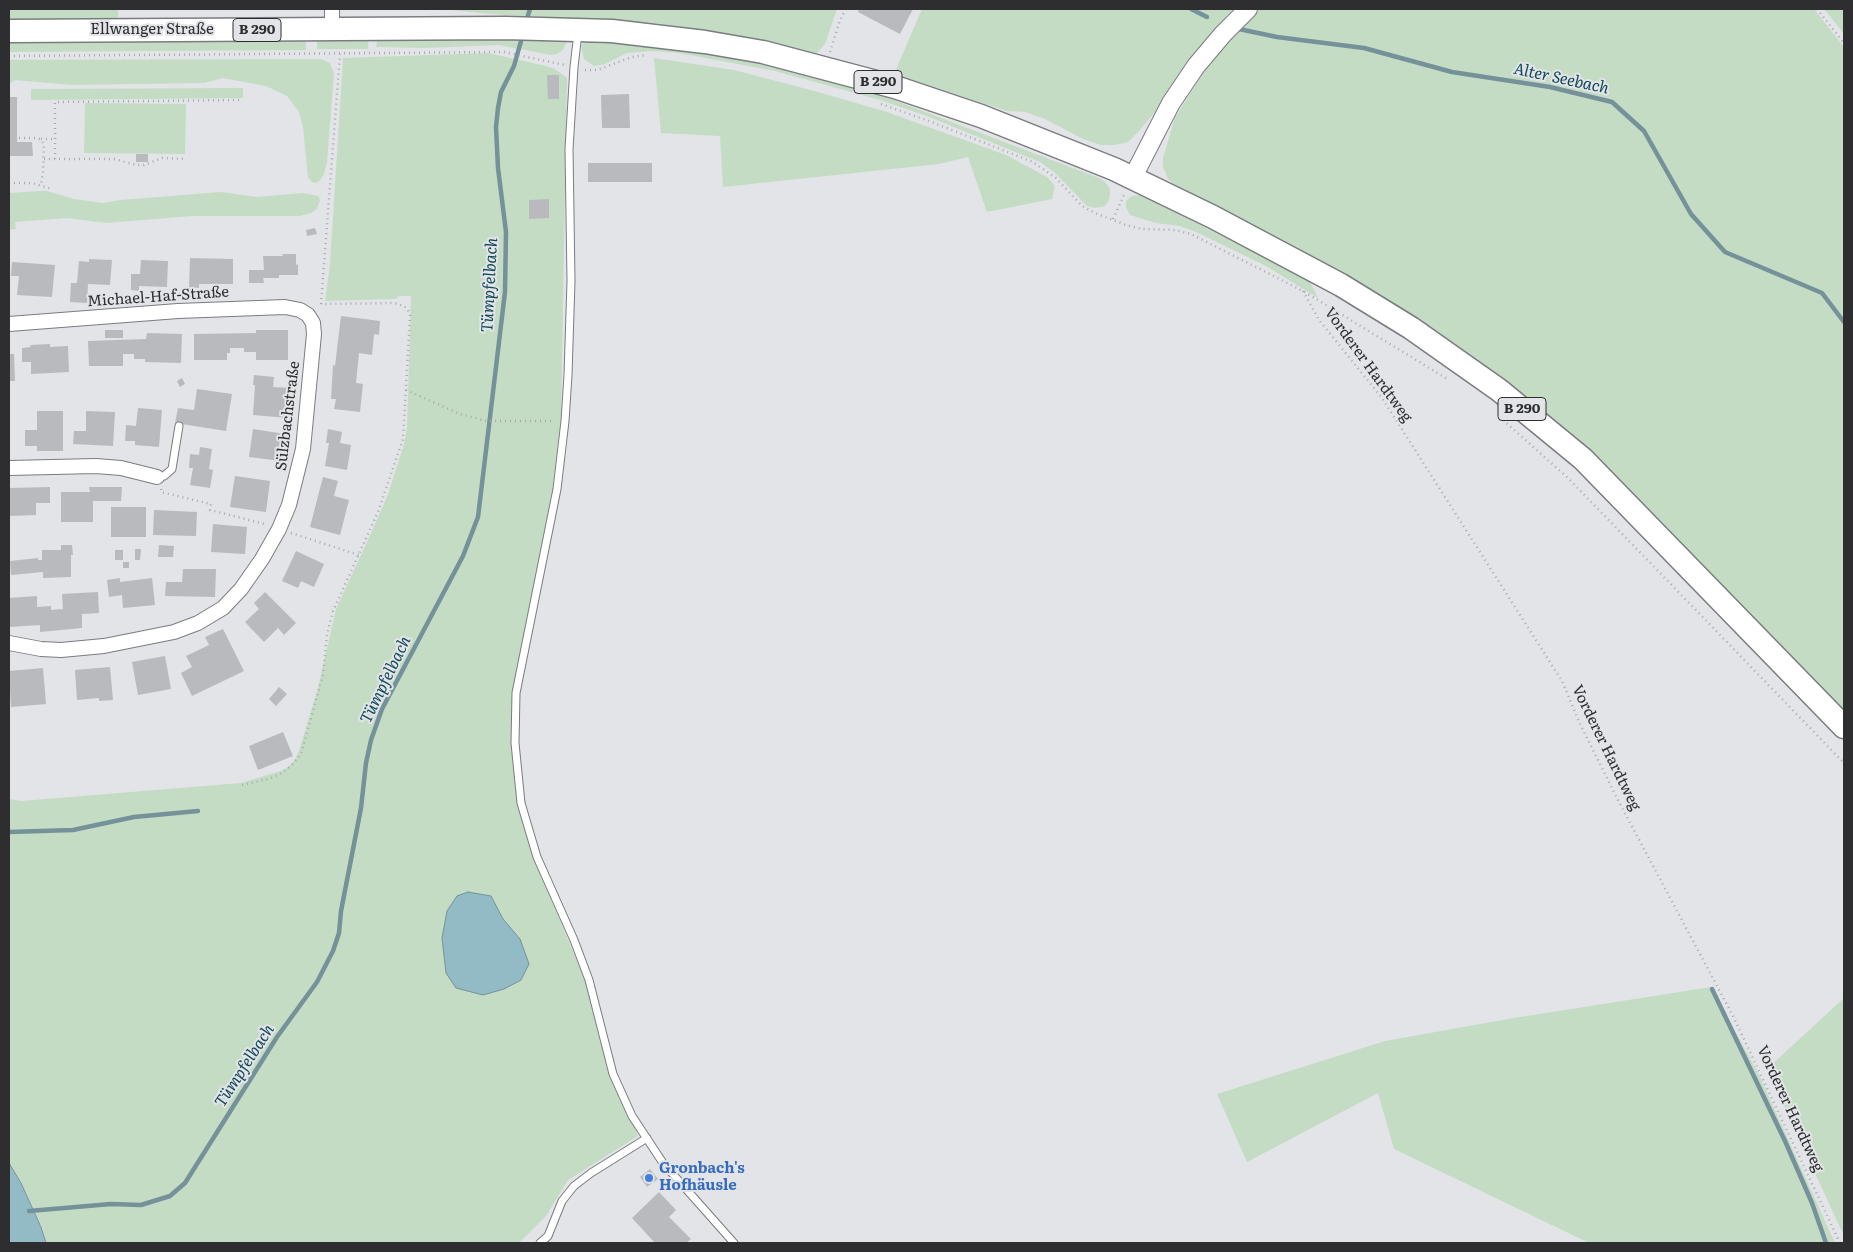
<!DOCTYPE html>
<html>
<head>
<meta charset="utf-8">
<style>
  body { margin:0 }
  #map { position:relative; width:1853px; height:1252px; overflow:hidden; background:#e2e4e8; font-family:Literata,serif }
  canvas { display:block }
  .frame { position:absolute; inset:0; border:10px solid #2e2e30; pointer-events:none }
</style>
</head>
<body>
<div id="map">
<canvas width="1853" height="1252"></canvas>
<div class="frame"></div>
</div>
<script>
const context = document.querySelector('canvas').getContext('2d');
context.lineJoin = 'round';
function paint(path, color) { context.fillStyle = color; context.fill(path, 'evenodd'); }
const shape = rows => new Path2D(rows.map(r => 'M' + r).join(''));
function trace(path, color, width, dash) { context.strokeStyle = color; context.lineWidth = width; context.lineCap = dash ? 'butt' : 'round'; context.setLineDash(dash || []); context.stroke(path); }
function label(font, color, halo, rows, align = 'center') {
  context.font = font + ' Literata,serif'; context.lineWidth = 4; context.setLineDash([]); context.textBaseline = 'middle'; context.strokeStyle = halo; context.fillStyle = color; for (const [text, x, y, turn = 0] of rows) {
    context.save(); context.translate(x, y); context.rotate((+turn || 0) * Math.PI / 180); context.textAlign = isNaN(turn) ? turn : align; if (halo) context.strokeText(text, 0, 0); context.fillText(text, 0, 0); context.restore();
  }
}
const green = shape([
  [9,9,118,9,118,22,9,19],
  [441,9,837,9,825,44,817,53,803,52,703,30,656,23,490,14],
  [922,9,1233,9,1216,27,1156,111,1138,132,1128,142,1115,145,1101,145,1083,139,1045,119,1025,112,1007,111,894,74],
  [1259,9,1814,9,1844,47,1844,718,1628,494,1554,420,1481,363,1282,241,1176,186,1168,179,1163,167,1163,158,1175,118,1212,57,1244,21],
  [1824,9,1844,9,1844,34],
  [306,36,306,50,9,52,9,39],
  [317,36,369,36,368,49,317,49],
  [378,36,561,36,566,43,563,50,557,54,551,55,499,45,424,48,376,47],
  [588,38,605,38,732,58,798,70,857,86,1099,178,1105,182,1110,189,1110,195,1108,202,1105,206,1095,208,1087,206,1054,172,1040,162,924,115,877,99,775,71,679,53,653,51,627,53,605,64,594,66,584,59,582,50,581,46],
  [488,53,546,66,555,69,567,78,561,417,553,485,514,694,512,743,517,803,535,862,585,979,597,1028,638,1136,568,1180,546,1216,519,1243,46,1243,42,1227,21,1182,9,1163,9,799,21,801,241,783,284,770,294,761,299,751,318,688,336,609,373,529,388,494,404,444,407,427,411,296,399,296,396,299,325,301,330,264,343,58],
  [491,896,503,919,520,939,447,911],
  [654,58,734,70,818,92,887,112,1006,155,1047,177,1055,186,1052,199,987,212,968,157,939,164,723,187,720,136,661,133],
  [321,59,330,63,334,74,327,162,324,174,320,180,316,183,312,182,308,177,303,127,299,112,287,96,266,86,223,78,204,83,72,85,15,80,9,84,9,60],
  [243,88,243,98,31,100,31,89],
  [85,103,186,104,185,154,84,153],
  [40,191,47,191,74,199,103,203,120,200,221,192,257,197,303,193,318,196,320,200,317,209,311,213,300,216,192,216,106,223,67,218,15,222,16,229,9,230,9,193],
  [1140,195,1309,280,1318,298,1266,266,1196,232,1180,226,1156,223,1130,215,1126,207,1126,201,1132,196],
  [1711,987,1759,1075,1835,1243,1589,1243,1394,1149,1378,1093,1247,1162,1217,1094,1385,1041,1514,1018],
  [1844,998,1844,1236,1767,1069]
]);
const water = shape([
  [468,892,491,896,503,919,520,939,529,964,521,980,504,989,483,995,456,988,446,973,442,938,447,911,457,896,468,892],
  [9,1163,21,1183,41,1227,46,1243,9,1243,9,1163]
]);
const stream = shape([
  [1191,9,1207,17],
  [526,22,530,9],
  [1239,29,1277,37,1364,48,1452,72,1550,87,1612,102,1644,131,1691,214,1725,252,1822,293,1844,322],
  [9,832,73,830,134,817,198,811],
  [1712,989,1785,1141,1812,1203,1826,1243],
  [29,1211,111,1204,141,1205,170,1196,185,1183,277,1037,317,982,333,951,339,933,341,911,361,808,366,763,371,740,382,709,463,556,478,517,505,292,506,232,498,168,496,127,498,108,501,92,514,66,523,34]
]);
const building = shape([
  [859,9,913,9,900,34,858,12],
  [547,75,559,75,559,99,548,99],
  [629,94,630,128,602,128,601,95],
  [9,97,17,97,17,142,32,142,33,156,9,156],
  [136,154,148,154,148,162,136,162],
  [588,163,652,163,652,182,588,182],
  [549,199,549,218,529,219,529,200],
  [315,228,317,234,307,236,306,230],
  [282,254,296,254,296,265,298,264,298,275,279,275,279,278,263,278,264,283,249,283,249,270,264,270,263,256,283,256],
  [190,258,233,259,233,284,199,284,199,288,189,287],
  [89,259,112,260,110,285,88,284,87,303,70,302,71,283,77,283,79,261,89,262],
  [141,260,168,261,167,287,139,286,139,291,131,290,131,274,140,274],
  [12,262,55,265,52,297,17,295,19,276,11,276],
  [341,316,380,321,379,335,374,334,372,355,359,353,356,383,363,384,360,412,334,409,336,399,331,399,333,365,335,366],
  [105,330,123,330,123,338,105,338],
  [256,330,288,330,288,360,256,360,256,352,244,352,244,348,230,348,230,353,227,353,227,360,194,360,194,334,256,333],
  [147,333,182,334,181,363,145,362,145,359,134,359,134,354,123,354,123,366,89,366,88,341,146,339],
  [50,344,50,347,68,346,69,372,31,374,31,362,22,362,22,348,31,347,30,345],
  [9,354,14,354,15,381,9,381],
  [254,375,274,377,273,387,291,388,288,418,253,415,255,385,253,385],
  [182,378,185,384,180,387,177,381],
  [197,389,232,394,226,431,175,423,178,408,194,410],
  [138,408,162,410,159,447,135,445,135,441,125,441,126,425,136,426],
  [37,411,63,411,63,451,37,451,37,446,25,446,25,430,37,430],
  [86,411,115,412,113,446,73,444,74,431,86,431],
  [253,429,285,434,281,461,249,457],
  [328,429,342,432,340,443,351,445,347,470,325,466,329,443,326,443],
  [200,447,212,449,209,469,213,470,210,488,190,485,193,468,189,468,190,454,199,455],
  [235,476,270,481,266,512,230,507],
  [323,477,338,481,334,496,349,500,340,535,310,527],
  [50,487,50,503,36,503,36,515,9,516,9,488],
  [89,487,122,487,121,501,93,501,93,522,61,522,61,492,90,492],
  [111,507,146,507,146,537,111,537],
  [154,510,197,512,196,536,153,535],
  [213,524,247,527,245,554,211,552],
  [61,545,72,545,73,555,71,555,71,577,43,578,43,572,11,575,10,561,38,558,38,560,42,560,42,550,61,550],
  [159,545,174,546,173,557,158,557],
  [135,549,141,549,140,560,135,560],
  [115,550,123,550,123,560,115,560],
  [296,551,324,564,314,587,301,581,298,588,282,581],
  [123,562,129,562,129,568,123,568],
  [183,569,216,569,215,597,165,596,166,582,182,582],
  [120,578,120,582,152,578,155,605,123,608,122,595,109,597,107,580],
  [98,592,99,613,82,614,82,628,40,632,40,625,9,627,9,598,37,596,37,607,51,606,51,610,63,609,62,594],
  [265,592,296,623,284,635,278,628,264,642,245,622,259,609,254,603],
  [223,629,244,671,192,696,181,673,192,667,186,656,209,645,205,637],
  [165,656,171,689,138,695,132,662],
  [110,667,113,700,99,701,99,698,77,700,75,670],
  [43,668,46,704,11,707,9,671],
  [279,687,287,694,276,706,269,699],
  [283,732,293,756,258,770,249,746],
  [650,1169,658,1179,647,1187,640,1177],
  [659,1192,676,1210,669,1217,691,1239,686,1243,655,1243,632,1218]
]);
const path = shape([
  [1817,9,1844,43],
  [830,52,840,20,846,9],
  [9,56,504,52,565,65],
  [585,70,597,70,632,57,646,55],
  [881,104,929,121,1033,162,1056,178,1082,206,1095,213,1126,225,1142,229,1175,230,1191,234,1303,291,1449,380],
  [19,138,36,138,40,139,44,144,43,172,41,185],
  [41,139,55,139],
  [44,159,114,159,136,165,144,165,162,158,185,159],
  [55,159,55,102,242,100],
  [9,183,32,183,52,189],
  [1113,219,1125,193],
  [1303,291,1319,320,1382,398,1562,681,1580,724,1620,804,1733,1016,1840,1243],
  [321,304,340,54],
  [406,390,460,414,486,421,554,421],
  [1503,420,1568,478,1844,763],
  [161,489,161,492,211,504,210,510,265,524],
  [291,533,359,555],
  [242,785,268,779,280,774,291,766,301,754,323,675,327,635,333,611,378,512,403,439,409,335,410,315,408,310,404,306,394,303,321,304]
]);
const service = shape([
  [578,33,574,67,569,149,571,281,568,375,565,421,557,489,516,693,515,743,521,803,537,857,574,940,589,980,613,1074,632,1116,663,1163,734,1243],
  [157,477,164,476,172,469,179,426],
  [540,1243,548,1236,562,1201,574,1186,591,1173,647,1138]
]);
const minor = shape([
  [332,28,332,9],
  [9,324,178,311,285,307,300,310,308,315,313,323,314,334,303,449,289,505,279,529,262,559,241,589,223,608,198,623,174,632,104,646,61,650,41,649,9,643],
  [9,468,96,466,121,468,157,477]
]);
const tertiary = shape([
  [1133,177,1171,103,1196,66,1223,34,1248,9]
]);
const primary = shape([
  [9,31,506,28,612,31,705,42,763,52,895,87,981,116,1114,169,1213,217,1341,285,1411,328,1499,390,1583,459,1844,727]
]);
const markers = [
  [649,1178,5,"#3f7fe0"]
];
const shields = [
  [257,30,48],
  [878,82,48],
  [1522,409,48]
];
const shieldNames = [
  ["B 290",257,30],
  ["B 290",878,82],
  ["B 290",1522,409]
];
const streetNames = [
  ["Ellwanger Straße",152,30],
  ["Michael-Haf-Straße",158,297,-4],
  ["Vorderer Hardtweg",1368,365,54],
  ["Sülzbachstraße",288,416,-83],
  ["Vorderer Hardtweg",1606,748,64],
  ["Vorderer Hardtweg",1790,1109,65]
];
const shopNames = [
  ["Gronbach's",659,1169],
  ["Hofhäusle",659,1186]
];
const waterNames = [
  ["Alter Seebach",1561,79,12],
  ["Tümpfelbach",490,285,-87],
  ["Tümpfelbach",386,680,-64],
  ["Tümpfelbach",245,1066,-57]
];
paint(green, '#c4dcc3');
paint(water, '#93bbc6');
trace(water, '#759199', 1);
trace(stream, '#759199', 4.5);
paint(building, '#b8babe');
trace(service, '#7a7c80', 9);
trace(minor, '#7a7c80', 16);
trace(tertiary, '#7a7c80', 20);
trace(primary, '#7a7c80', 25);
trace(path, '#a9aaae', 2.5, [1, 4]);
trace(service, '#fff', 7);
trace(minor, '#fff', 14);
trace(tertiary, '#fff', 18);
trace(primary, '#fff', 22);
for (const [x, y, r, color] of markers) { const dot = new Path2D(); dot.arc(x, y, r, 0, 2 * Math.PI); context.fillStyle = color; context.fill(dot); trace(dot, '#e2e4e8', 2); }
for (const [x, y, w] of shields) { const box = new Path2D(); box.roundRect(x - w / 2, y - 11.5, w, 23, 4); context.fillStyle = '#e2e4e8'; context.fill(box); trace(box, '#2e2e30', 1); }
label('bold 14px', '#2e2e30', null, shieldNames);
label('15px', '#2e2e30', '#e2e4e8', streetNames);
label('bold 15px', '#366cbe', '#e2e4e8', shopNames, 'left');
label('italic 16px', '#114a57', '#e2e4e8', waterNames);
</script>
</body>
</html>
